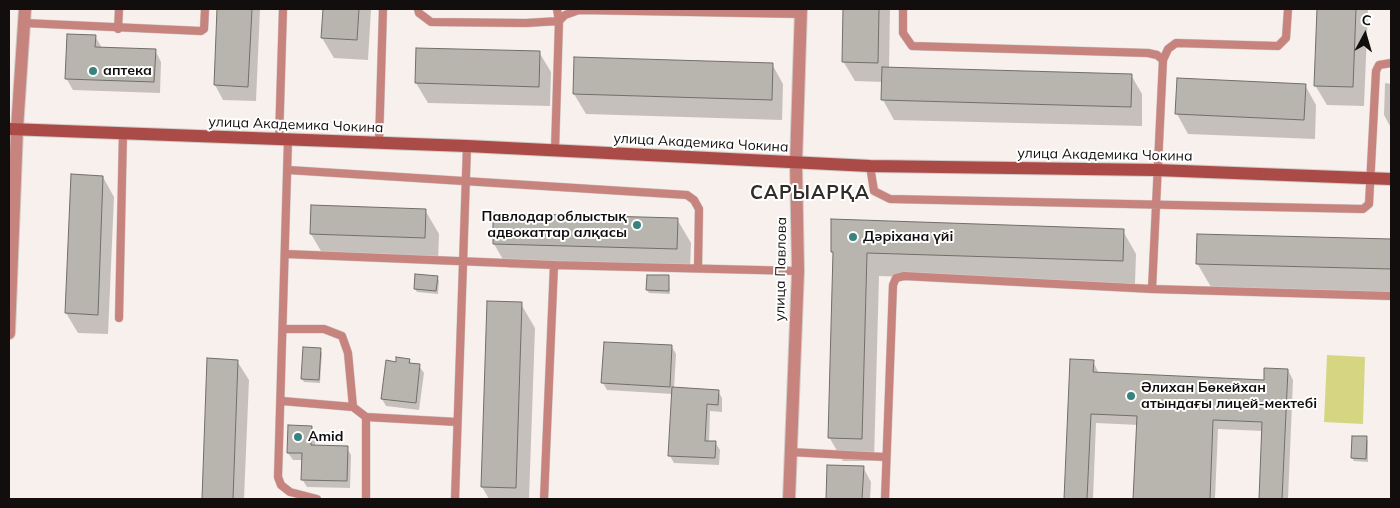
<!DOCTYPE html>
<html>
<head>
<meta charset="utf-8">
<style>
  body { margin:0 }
  #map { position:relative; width:1400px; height:508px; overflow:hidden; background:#f8f0ec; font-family:Mulish,sans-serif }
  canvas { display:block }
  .frame { position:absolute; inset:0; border:10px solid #110e0d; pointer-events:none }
  .north { position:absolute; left:1340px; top:10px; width:50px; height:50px; -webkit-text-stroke:4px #fff; paint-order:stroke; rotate:6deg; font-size:14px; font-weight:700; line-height:20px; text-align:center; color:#110e0d }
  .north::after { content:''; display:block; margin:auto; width:18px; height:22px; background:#110e0d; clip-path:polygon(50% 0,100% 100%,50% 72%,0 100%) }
</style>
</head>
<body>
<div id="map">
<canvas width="1400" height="508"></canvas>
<div class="frame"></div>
<div class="north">С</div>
</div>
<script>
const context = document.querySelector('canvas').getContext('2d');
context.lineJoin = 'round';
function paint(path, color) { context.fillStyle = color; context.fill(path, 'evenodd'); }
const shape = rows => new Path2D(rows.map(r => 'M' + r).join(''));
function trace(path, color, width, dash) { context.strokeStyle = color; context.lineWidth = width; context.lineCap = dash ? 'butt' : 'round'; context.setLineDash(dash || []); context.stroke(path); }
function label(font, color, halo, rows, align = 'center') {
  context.font = font + ' Mulish,sans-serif'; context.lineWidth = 4; context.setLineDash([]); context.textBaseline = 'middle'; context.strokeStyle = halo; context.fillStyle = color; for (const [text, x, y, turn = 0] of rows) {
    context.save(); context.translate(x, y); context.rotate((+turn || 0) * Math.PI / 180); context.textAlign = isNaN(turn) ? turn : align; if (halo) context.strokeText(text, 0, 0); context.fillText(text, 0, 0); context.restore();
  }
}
const green = shape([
  [1327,355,1365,357,1363,424,1324,422]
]);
const shadow = shape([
  [218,9,260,9,256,101,223,100,215,85],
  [324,9,371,9,368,60,334,58,322,38],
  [845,9,890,9,889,69,1131,75,1142,94,1142,126,894,120,883,100,883,82,855,81,843,61],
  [1318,9,1368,9,1364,106,1327,105,1315,85],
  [95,36,102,48,155,50,161,62,160,93,73,90,66,78],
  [417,49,539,52,551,72,550,106,428,103,416,83],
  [575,59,772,64,783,84,782,120,586,114,574,94],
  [1178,80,1305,85,1316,105,1315,139,1188,134,1177,114],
  [1385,83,1391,84,1391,128,1384,115],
  [103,177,114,197,108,334,78,333,66,313],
  [425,210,439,234,438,262,325,258,311,234],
  [677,219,691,243,690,272,508,268,494,244],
  [1123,231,1136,254,1135,284,879,276,874,461,843,461,829,437,834,256,832,251],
  [1198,235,1391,240,1391,292,1211,287,1197,263],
  [437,277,439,281,438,294,417,292,415,289],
  [668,277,670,294,649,293,647,290],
  [521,304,535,328,529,499,489,499,482,487],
  [672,347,676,354,674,389,718,391,722,398,722,412,710,411,709,442,715,442,720,450,719,465,674,463,670,456,673,394,607,390,603,383],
  [320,350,322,353,320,383,304,382,302,379],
  [208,360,237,361,249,380,244,499,203,499],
  [409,360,412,365,419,366,424,373,419,410,386,406,382,399,397,363],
  [1093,361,1099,374,1265,381,1288,370,1293,380,1288,499,1260,499,1263,431,1218,429,1215,499,1135,499,1138,425,1096,423,1093,499,1065,499],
  [311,427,316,434,315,447,347,448,351,455,350,488,307,487,302,479,303,460,293,460,288,453],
  [1366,438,1368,441,1368,462,1354,461,1352,458],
  [828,466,863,467,871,482,870,499,827,499]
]);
const building = shape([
  [217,9,252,9,248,87,214,85,217,9],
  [323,9,359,9,357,40,321,38,323,9],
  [843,9,879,9,878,63,842,62,843,9],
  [1317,9,1356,9,1353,87,1314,86,1317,9],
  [67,34,96,35,95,47,156,49,154,82,65,79,67,34],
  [416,48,540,51,539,87,415,83,416,48],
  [574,57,773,63,772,100,573,94,574,57],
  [882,67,1132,74,1131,107,881,100,882,67],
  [1177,78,1306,84,1304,120,1175,114,1177,78],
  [71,174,103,176,98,315,65,313,71,174],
  [311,205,426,209,425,238,310,234,311,205],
  [493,213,678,218,677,249,493,244,493,213],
  [831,219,1124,229,1123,261,867,253,862,439,828,438,833,252,831,252,831,219],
  [1197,234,1391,239,1391,269,1196,264,1197,234],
  [415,274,438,276,436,291,414,289,415,274],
  [647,275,669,275,669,291,646,290,647,275],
  [487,301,522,302,516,488,481,487,487,301],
  [604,342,672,345,670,387,601,383,604,342],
  [303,347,321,348,319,380,301,379,303,347],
  [396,357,410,359,409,363,420,364,416,403,381,399,386,360,396,362,396,357],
  [207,358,238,360,233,499,202,499,207,358],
  [1070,359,1094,360,1093,372,1264,380,1264,368,1288,369,1282,499,1259,499,1262,422,1213,420,1210,499,1133,499,1137,416,1091,414,1087,499,1064,499,1070,359],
  [672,387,719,390,718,405,707,404,705,441,716,441,715,458,668,456,672,387],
  [288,425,312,426,311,445,348,446,347,481,301,480,302,453,287,453,288,425],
  [1352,436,1367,436,1366,459,1351,458,1352,436],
  [827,465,864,466,862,499,826,499,827,465]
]);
const service = shape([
  [418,9,419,13,431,22,526,23,559,21,557,9],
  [903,9,903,33,912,46,1148,53,1157,55,1163,60,1152,289],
  [24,23,201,31,204,29,205,9],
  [118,29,119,9],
  [1163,60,1168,49,1176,43,1278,46,1286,38,1288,9],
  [279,139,283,9],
  [288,140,278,477,281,485,290,492,317,499],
  [379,143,383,9],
  [555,150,559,21,565,15,579,10,801,14],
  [870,166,874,191,890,199,1363,209,1369,204,1376,71,1379,65,1391,63],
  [288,170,687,195,694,200,699,209,698,268],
  [286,254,554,265,798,271],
  [119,318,123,133],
  [284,329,324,329,342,336,348,353,353,407,366,417,366,499],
  [282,401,353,407],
  [366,417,457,422],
  [790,452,885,457],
  [455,499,467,146],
  [544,499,554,265],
  [885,499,893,285,896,278,904,276,1152,289,1391,296]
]);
const minor = shape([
  [789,499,798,271,796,163,801,9]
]);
const tertiary = shape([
  [9,333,17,129,25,9]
]);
const secondary = shape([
  [9,129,467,146,870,166,1156,170,1391,179]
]);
const markers = [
  [93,71,5,"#3a8280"],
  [637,225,5,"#3a8280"],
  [853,237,5,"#3a8280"],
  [1131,396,5,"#3a8280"],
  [298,437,5,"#3a8280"]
];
const poiNames = [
  ["аптека",103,71],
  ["Павлодар облыстық",627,217,"right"],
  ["адвокаттар алқасы",627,233,"right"],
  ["Дәріхана үйі",863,237],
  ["Әлихан Бөкейхан",1141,388],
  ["атындағы лицей-мектебі",1141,404],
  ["Amid",308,437]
];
const streetNames = [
  ["улица Академика Чокина",296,125,2],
  ["улица Академика Чокина",701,143,3],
  ["улица Академика Чокина",1105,155,1],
  ["улица Павлова",781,269,-89]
];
const districtNames = [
  ["САРЫАРҚА",810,193]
];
paint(green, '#d6d682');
paint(shadow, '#0003');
paint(building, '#b8b4ae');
trace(building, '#716e68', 1);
trace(service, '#d3ccc8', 9);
trace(minor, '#d3ccc8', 14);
trace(tertiary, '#d3ccc8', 14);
trace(secondary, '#d3ccc8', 14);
trace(service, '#c7847e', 8);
trace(minor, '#c7847e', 12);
trace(tertiary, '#c7847e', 12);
trace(secondary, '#ab4b47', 12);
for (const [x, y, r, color] of markers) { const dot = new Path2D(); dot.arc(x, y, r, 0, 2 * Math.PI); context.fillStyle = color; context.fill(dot); trace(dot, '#fff', 2); }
label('bold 14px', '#110e0d', '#fff', poiNames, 'left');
label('14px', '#110e0d', '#fff', streetNames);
context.letterSpacing = '1px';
label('bold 19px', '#322c29', '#fff', districtNames);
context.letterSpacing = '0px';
</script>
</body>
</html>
